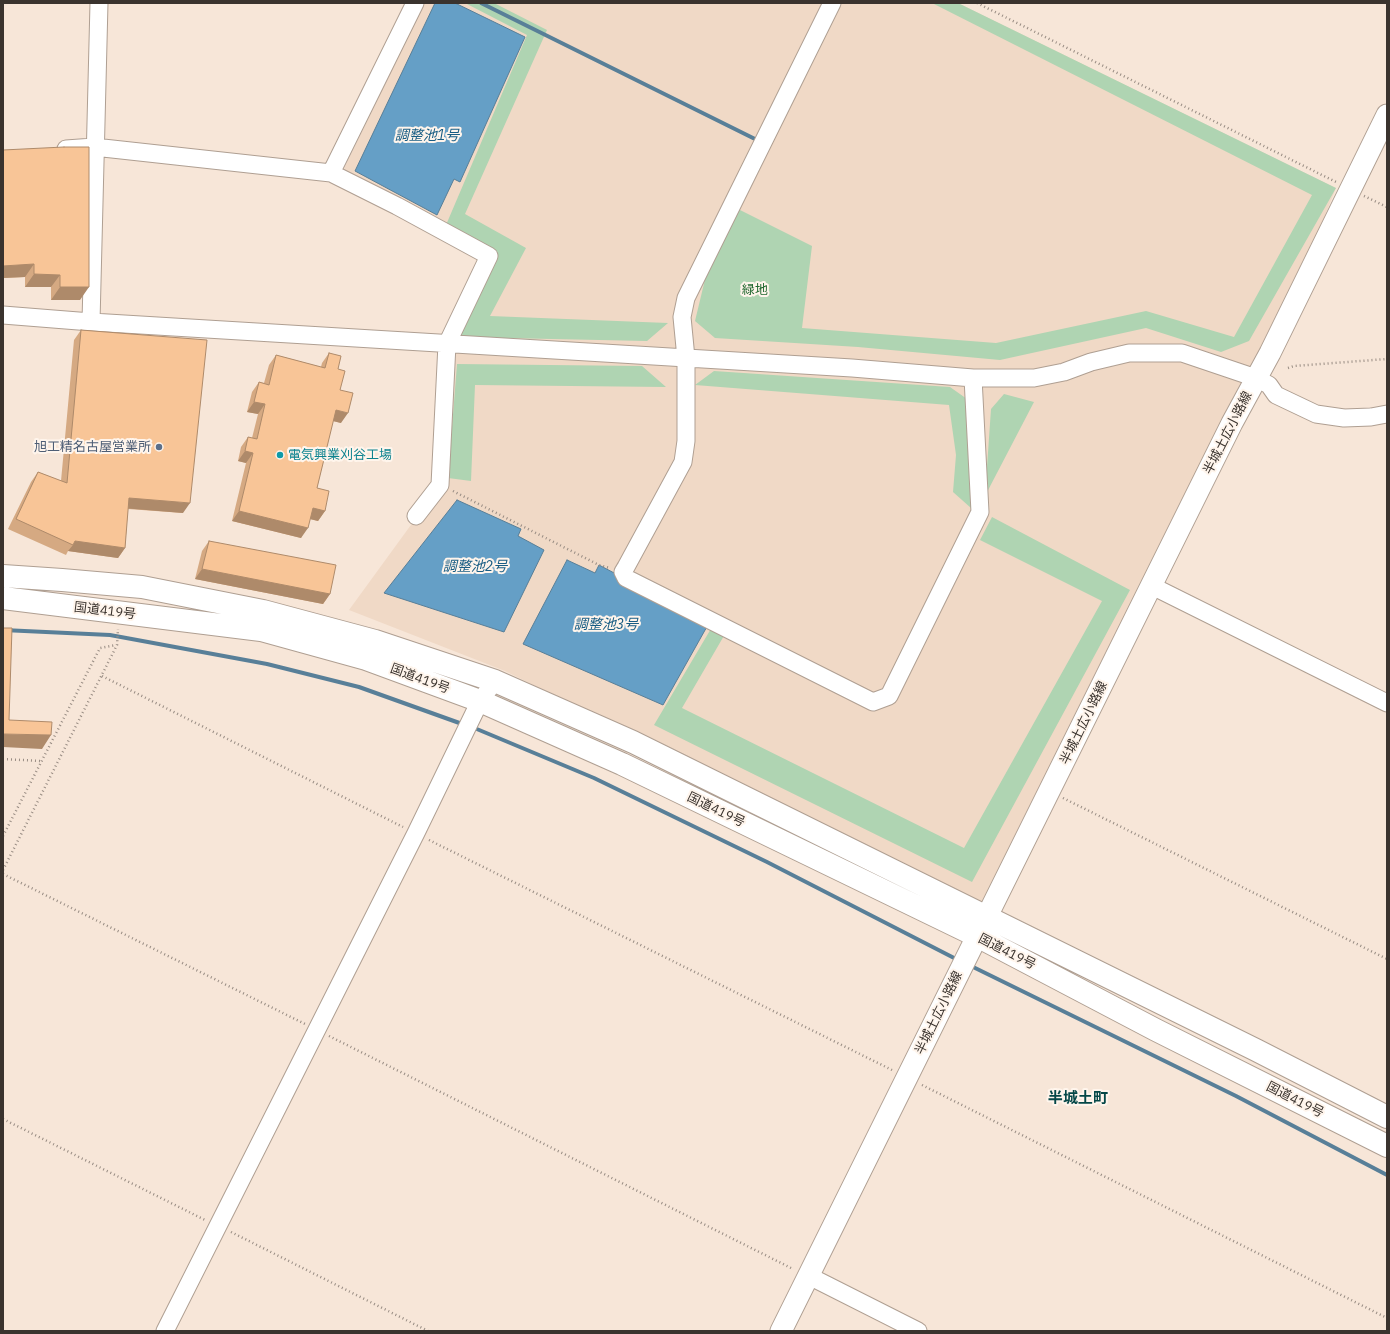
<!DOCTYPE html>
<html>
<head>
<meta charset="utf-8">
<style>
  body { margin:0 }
  #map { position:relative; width:1390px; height:1334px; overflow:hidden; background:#f7e6d8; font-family:"IBM Plex Sans",sans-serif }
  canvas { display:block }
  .frame { position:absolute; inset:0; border:4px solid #3a332e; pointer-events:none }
</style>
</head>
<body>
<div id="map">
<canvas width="1390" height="1334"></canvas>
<div class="frame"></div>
</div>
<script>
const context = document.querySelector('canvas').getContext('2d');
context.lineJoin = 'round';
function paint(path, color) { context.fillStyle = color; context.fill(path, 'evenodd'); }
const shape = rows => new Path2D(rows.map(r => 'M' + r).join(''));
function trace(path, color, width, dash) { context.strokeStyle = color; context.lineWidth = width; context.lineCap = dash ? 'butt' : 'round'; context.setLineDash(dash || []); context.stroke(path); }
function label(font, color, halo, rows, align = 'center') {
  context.font = font + ' "IBM Plex Sans","Noto Sans JP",sans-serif'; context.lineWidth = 4; context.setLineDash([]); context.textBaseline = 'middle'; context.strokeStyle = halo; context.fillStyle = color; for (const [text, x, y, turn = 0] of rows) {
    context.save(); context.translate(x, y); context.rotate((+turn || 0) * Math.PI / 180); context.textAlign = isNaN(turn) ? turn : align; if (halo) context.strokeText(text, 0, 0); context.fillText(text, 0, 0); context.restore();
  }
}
const built = shape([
  [424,3,958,3,1336,188,1270,353,984,908,505,671,349,610,440,485,447,344,489,256,341,175]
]);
const green = shape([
  [465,3,494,3,547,30,465,214,526,248,490,316,668,323,647,341,456,337,496,254,446,225,527,35],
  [932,3,958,3,1336,188,1249,341,1221,352,1146,328,1000,360,858,347,715,338,695,321,708,267,738,209,812,246,802,328,996,343,1146,311,1234,337,1312,195],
  [457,364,642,366,666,387,475,385,471,481,448,478],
  [714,371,950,387,967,399,973,458,971,508,953,492,956,455,949,405,695,385],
  [1004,394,1034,402,985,496,991,409],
  [992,517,1130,590,972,882,654,725,712,627,725,634,682,708,964,848,1102,601,980,540]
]);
const water = shape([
  [435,3,455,3,525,37,460,182,454,179,437,215,355,171,435,3],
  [457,500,521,529,518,536,544,550,504,632,384,593,457,500],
  [567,560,595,573,599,565,709,623,663,705,523,644,567,560]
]);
const stream = shape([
  [481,3,759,141],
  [3,630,110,635,267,664,359,687,465,725],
  [472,727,594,778,767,862,958,960],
  [969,965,1236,1096,1387,1175]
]);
const path = shape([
  [977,3,1336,182],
  [1364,196,1387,207],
  [1288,368,1294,366,1387,359],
  [453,491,599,565,610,568],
  [102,676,403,827],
  [3,759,41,761],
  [1063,798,1387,959],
  [3,836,100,648,116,645],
  [429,840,892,1070],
  [3,870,117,645,118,629],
  [3,874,305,1024],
  [329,1036,793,1269],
  [922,1085,1387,1318],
  [3,1119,205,1220],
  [231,1232,428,1331]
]);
const minor = shape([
  [415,3,331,173,397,206,489,256,447,344,440,485,416,516],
  [832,3,686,298,682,317,686,358,686,441,683,462,626,567,623,572,626,578,873,702,889,696,980,512,973,378],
  [66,149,94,147,331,173],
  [3,315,91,322,852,368,973,378,1034,378,1064,372,1091,362,1129,353,1182,353,1256,378,1269,385,1276,395,1316,414,1344,418,1371,417,1387,414],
  [91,322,99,3],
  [1152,586,1387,703],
  [809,1276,918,1331],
  [165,1331,416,833,480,701,495,681]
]);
const major = shape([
  [781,1331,1232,423,1270,353,1387,115]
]);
const highway = shape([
  [3,576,62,580,142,587,263,611,375,641,495,681,633,742,1256,1050,1387,1117],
  [3,598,261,630,366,659,480,701,622,764,977,936,1156,1030,1387,1146]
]);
const wall = shape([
  [3,150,80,300,51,300,51,287,25,287,25,277,3,278],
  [81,330,183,513,128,509,125,548,118,558,68,551,66,555,8,529,31,482,38,472,61,481,74,340],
  [329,353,338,369,340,390,341,423,333,421,317,488,325,511,318,521,310,519,301,538,232,521,246,463,238,461,241,447,248,437,252,438,258,414,247,412,252,392,259,382,264,383,269,365,276,355,321,367,322,363],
  [209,541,330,594,323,604,195,579,202,551]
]);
const shadedWall = shape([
  [34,264,25,277,3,278,3,266],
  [34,274,60,275,51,287,25,287],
  [60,287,89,287,80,300,51,300],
  [254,402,265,404,258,414,247,412],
  [336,410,348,413,341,423,329,420],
  [245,451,253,453,246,463,238,461],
  [129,498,190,503,183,513,122,508],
  [313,508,325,511,318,521,306,518],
  [239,511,308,528,301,538,232,521],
  [75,541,125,548,118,558,68,551,73,545],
  [202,569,330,594,323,604,195,579],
  [3,734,51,735,42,749,3,747]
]);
const building = shape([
  [64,147,89,147,89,287,60,287,60,275,34,274,34,264,3,266,3,150,64,147],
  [81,330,207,340,190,503,129,498,125,548,75,541,73,545,16,519,38,472,67,483,81,330],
  [329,353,341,356,338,369,345,371,340,390,353,393,348,413,336,410,317,488,329,491,325,511,313,508,308,528,239,511,253,453,245,451,248,437,257,439,265,404,254,402,259,382,269,385,276,355,325,368,329,353],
  [209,541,336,565,330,594,202,569,209,541],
  [3,628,12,628,9,720,52,722,51,735,3,734,3,628]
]);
const markers = [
  [159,447,4,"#5c6f8a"],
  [280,455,4,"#0f9aa8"]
];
const parkNames = [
  ["緑地",755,290]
];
const streetNames = [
  ["半城土広小路線",1228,433,-63],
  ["国道419号",105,611,7],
  ["国道419号",420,679,20],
  ["半城土広小路線",1084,723,-64],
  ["国道419号",716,810,26],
  ["国道419号",1007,952,27],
  ["半城土広小路線",939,1013,-64],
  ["国道419号",1295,1100,27]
];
const serviceNames = [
  ["旭工精名古屋営業所",151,447]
];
const cultureNames = [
  ["電気興業刈谷工場",288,455]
];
const waterNames = [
  ["調整池1号",427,136],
  ["調整池2号",475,567],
  ["調整池3号",606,625]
];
const quarterNames = [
  ["半城土町",1078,1099]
];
paint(built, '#f0d9c6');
paint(green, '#afd4b2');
paint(water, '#659fc6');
trace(water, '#587f98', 1);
trace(stream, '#587f98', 4);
trace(minor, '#af9f92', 19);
trace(major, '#af9f92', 23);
trace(highway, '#af9f92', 24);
trace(path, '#988c83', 2.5, [1, 3]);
trace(minor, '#fff', 17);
trace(major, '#fff', 21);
trace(highway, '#fff', 22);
paint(wall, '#d5a982');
paint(shadedWall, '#ae8a6a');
paint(building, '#f8c597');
trace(building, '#ae8a6a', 1);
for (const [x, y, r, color] of markers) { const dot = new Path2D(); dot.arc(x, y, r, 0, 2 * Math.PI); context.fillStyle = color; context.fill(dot); trace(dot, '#fff5ec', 1.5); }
label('13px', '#21682f', '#fff5ec', parkNames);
label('13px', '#3a332e', '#fff5ec', streetNames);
label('13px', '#4e5e75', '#fff5ec', serviceNames, 'right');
label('13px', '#0d838f', '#fff5ec', cultureNames, 'left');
label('italic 14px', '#195d84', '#fff5ec', waterNames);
label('bold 15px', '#054747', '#fff5ec', quarterNames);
</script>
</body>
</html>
